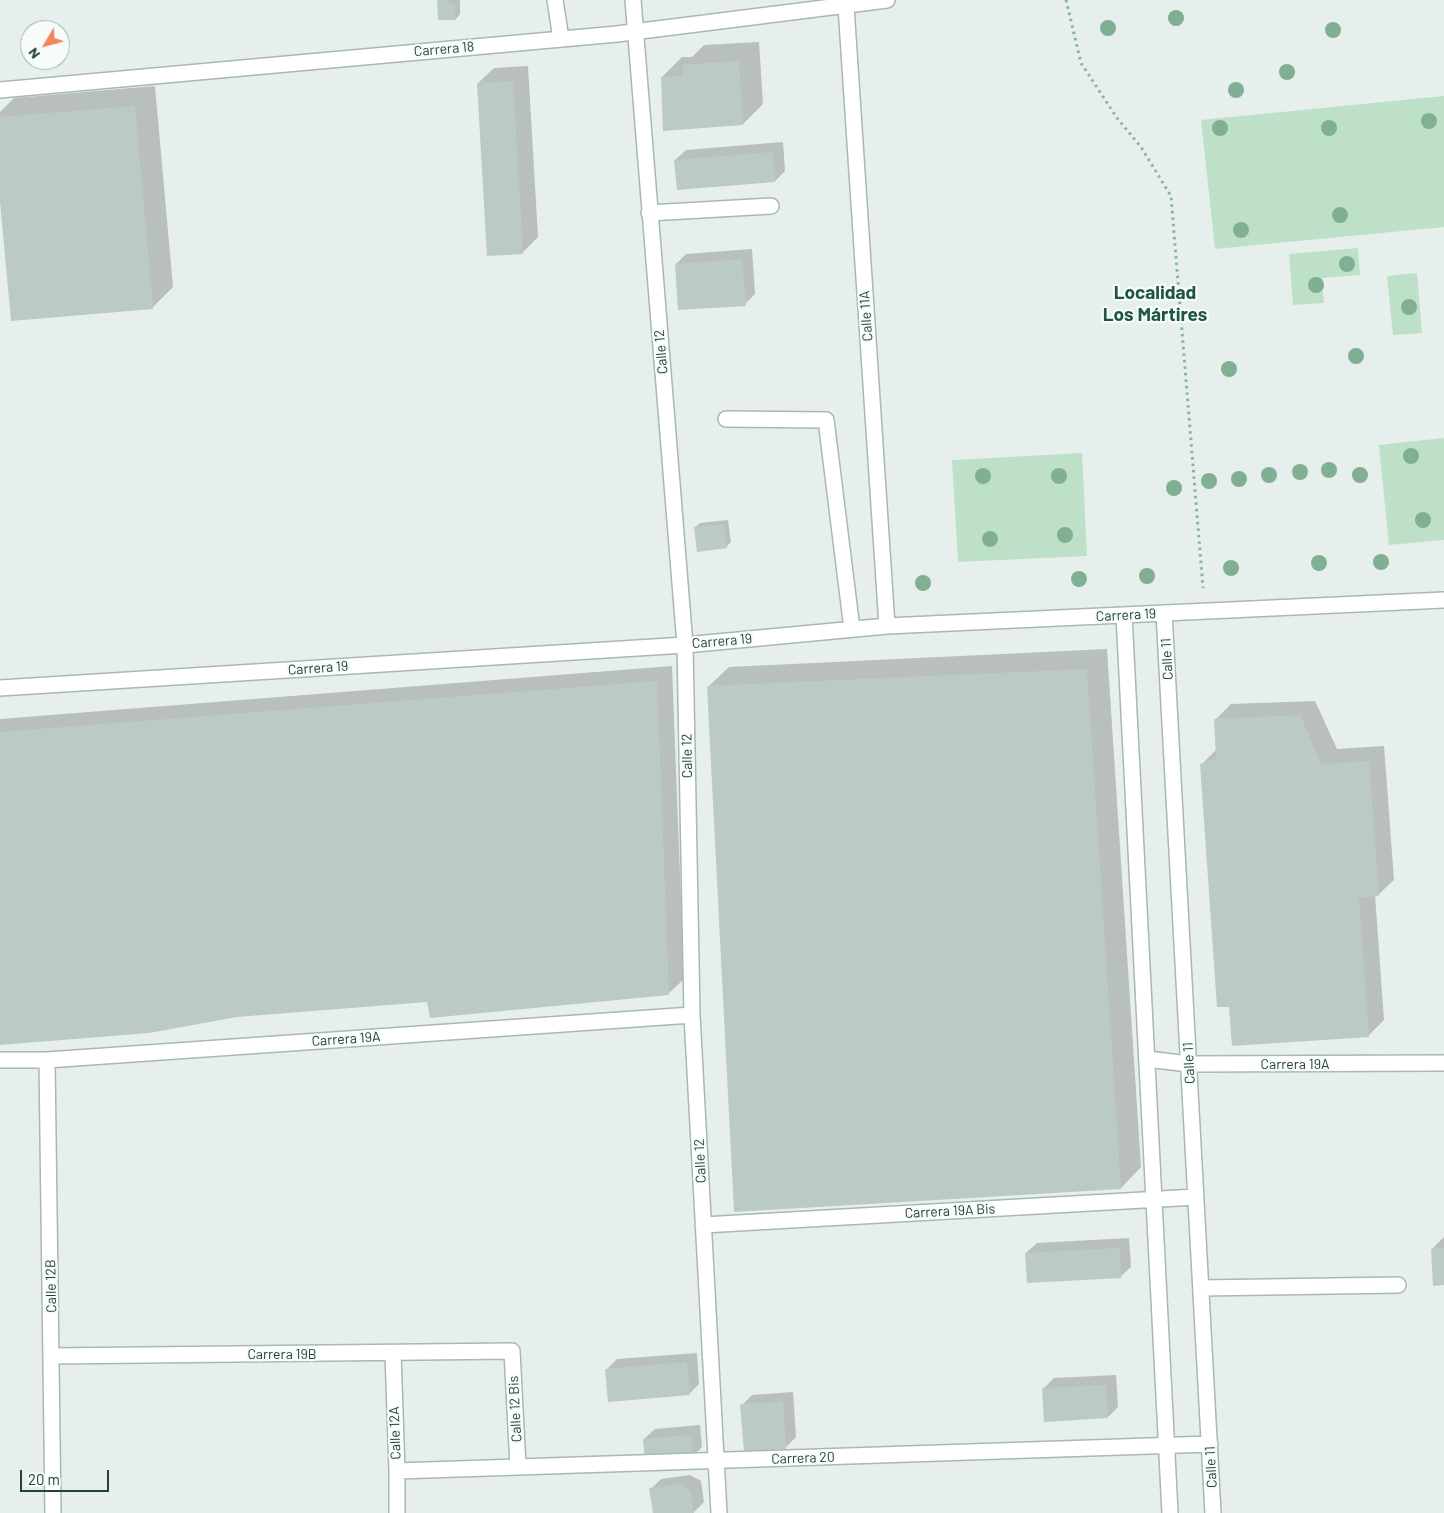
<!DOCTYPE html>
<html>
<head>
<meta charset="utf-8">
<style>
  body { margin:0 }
  #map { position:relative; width:1444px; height:1513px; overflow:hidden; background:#e6efeb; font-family:Barlow,sans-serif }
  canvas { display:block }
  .north { position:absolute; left:20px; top:20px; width:50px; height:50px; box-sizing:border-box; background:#f7fbf9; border:1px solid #a3b1ad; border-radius:50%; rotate:233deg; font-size:14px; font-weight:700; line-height:20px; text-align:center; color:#24423a }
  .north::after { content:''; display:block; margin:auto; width:18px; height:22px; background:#f4845f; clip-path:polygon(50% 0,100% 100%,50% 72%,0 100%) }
  .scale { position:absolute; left:20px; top:1470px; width:89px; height:22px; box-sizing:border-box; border:2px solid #24423a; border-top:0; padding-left:6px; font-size:15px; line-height:18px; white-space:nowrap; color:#24423a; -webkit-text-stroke:4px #f7fbf9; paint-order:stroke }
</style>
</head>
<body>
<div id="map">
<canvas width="1444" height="1513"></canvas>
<div class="north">N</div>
<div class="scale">20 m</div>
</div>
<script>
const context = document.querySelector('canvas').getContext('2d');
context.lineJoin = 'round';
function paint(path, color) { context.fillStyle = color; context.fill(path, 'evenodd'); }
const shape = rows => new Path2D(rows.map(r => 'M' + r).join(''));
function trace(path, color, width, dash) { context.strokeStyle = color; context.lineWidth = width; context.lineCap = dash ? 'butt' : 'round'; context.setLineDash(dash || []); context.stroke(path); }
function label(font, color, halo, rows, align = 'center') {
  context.font = font + ' Barlow,sans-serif'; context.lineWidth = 4.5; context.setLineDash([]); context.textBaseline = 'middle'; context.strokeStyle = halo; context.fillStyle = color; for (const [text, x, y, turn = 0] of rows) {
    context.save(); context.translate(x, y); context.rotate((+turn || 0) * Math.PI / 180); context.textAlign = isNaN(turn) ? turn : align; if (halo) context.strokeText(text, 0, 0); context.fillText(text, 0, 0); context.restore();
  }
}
const green = shape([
  [1444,96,1444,227,1215,249,1201,120],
  [1358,248,1360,275,1322,278,1324,303,1293,305,1289,254],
  [1417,273,1422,333,1393,335,1387,276],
  [1444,438,1444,540,1389,545,1379,445],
  [1082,453,1087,556,958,562,952,460]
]);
const shadow = shape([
  [438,0,460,0,460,14,456,19],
  [759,42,763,104,743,124,662,77,682,57,692,57,704,45],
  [528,66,538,237,522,253,478,83,494,68],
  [155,86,173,287,153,307,0,187,0,112,14,98],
  [783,142,785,171,775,181,675,160,686,150],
  [752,249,755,294,745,304,676,264,686,254],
  [728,520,731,542,726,547,695,527,700,523],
  [1107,649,1141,1167,1121,1188,708,687,729,667],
  [672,666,684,979,668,994,428,1000,237,1016,0,1044,0,719],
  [1315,701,1337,749,1384,746,1394,880,1378,895,1375,895,1384,1020,1368,1036,1230,1005,1201,765,1217,749,1215,720,1231,704],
  [1444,1237,1444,1284,1432,1249],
  [1129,1238,1131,1267,1120,1277,1026,1253,1037,1243],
  [697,1353,699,1384,689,1394,607,1369,617,1359],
  [1116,1375,1118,1407,1108,1417,1044,1388,1054,1378],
  [793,1392,796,1437,786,1447,742,1405,752,1395],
  [700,1425,702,1447,692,1458,644,1439,655,1429],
  [690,1475,701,1481,704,1502,694,1512,654,1513,651,1489,661,1479]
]);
const building = shape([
  [437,0,446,0,455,5,456,20,438,20],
  [739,61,743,125,663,131,661,77,683,76,682,65],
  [513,81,523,254,487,256,477,83],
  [135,106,153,309,11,321,0,201,0,117],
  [773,152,775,182,677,190,674,160],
  [742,259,746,306,678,310,675,264],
  [724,524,727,548,697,552,694,527],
  [1087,669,1121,1189,734,1212,707,686],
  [657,681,669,995,430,1018,427,1002,237,1017,149,1033,0,1045,0,732],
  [1300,715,1321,764,1369,761,1379,896,1359,898,1369,1037,1232,1046,1229,1007,1217,1007,1200,764,1216,759,1214,719],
  [1120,1248,1121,1278,1027,1283,1025,1253],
  [1444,1248,1444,1285,1433,1286,1431,1249],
  [687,1362,690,1395,608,1402,605,1369],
  [1106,1385,1108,1418,1044,1422,1042,1388],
  [783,1402,786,1449,744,1451,740,1404],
  [691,1435,693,1459,645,1463,643,1439],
  [679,1484,691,1491,694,1513,653,1513,649,1488]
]);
const path = shape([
  [1066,0,1081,63,1117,118,1141,147,1171,196,1203,588]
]);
const minor = shape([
  [555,0,561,39],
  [633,0,685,645,692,1015,719,1513],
  [846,6,887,626],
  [0,90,617,34,887,0],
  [649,213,771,206],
  [726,419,826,420,852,629],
  [1164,613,1213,1513],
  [1124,615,1170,1513],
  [0,688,685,645,887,626,1444,600],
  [1147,1059,1189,1064,1444,1063],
  [0,1060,47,1060,692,1015],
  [47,1060,53,1513],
  [703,1225,1196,1197],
  [1201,1288,1398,1285],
  [393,1353,397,1471,397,1513],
  [52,1356,512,1351,518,1467],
  [397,1471,1210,1444]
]);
const trees = [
  [1176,18],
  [1108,28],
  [1333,30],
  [1287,72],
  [1236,90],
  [1429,121],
  [1220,128],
  [1329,128],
  [1340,215],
  [1241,230],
  [1347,264],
  [1316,285],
  [1409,307],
  [1356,356],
  [1229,369],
  [1411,456],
  [1329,470],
  [1300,472],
  [1269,475],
  [1360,475],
  [983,476],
  [1059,476],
  [1239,479],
  [1209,481],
  [1174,488],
  [1423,520],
  [1065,535],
  [990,539],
  [1381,562],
  [1319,563],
  [1231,568],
  [1147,576],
  [1079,579],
  [923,583]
];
const streetNames = [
  ["Carrera 18",444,49,-5],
  ["Calle 11A",866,316,-94],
  ["Calle 12",661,352,-95],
  ["Carrera 19",1126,615,-3],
  ["Carrera 19",722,641,-5],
  ["Calle 11",1167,659,-93],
  ["Carrera 19",318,668,-4],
  ["Calle 12",687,756,-91],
  ["Carrera 19A",346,1039,-4],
  ["Calle 11",1189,1063,-93],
  ["Carrera 19A",1295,1064],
  ["Calle 12",700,1161,-93],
  ["Carrera 19A Bis",950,1211,-3],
  ["Calle 12B",51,1286,-91],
  ["Carrera 19B",282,1354],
  ["Calle 12 Bis",515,1409,-93],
  ["Calle 12A",395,1433,-92],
  ["Carrera 20",803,1458,-2],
  ["Calle 11",1211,1467,-93]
];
const districtNames = [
  ["Localidad",1155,293],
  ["Los Mártires",1155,315]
];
paint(green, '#bfe0c8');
paint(shadow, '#0003');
paint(building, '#bbcac4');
trace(minor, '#a8b8b2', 18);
trace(path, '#86b3a5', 3, [2.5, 4]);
trace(minor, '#fff', 15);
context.fillStyle = '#80af93';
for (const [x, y] of trees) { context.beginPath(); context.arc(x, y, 8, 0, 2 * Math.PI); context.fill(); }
label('14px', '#24423a', '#f7fbf9', streetNames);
label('bold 19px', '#1f5548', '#f7fbf9', districtNames);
</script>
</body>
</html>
